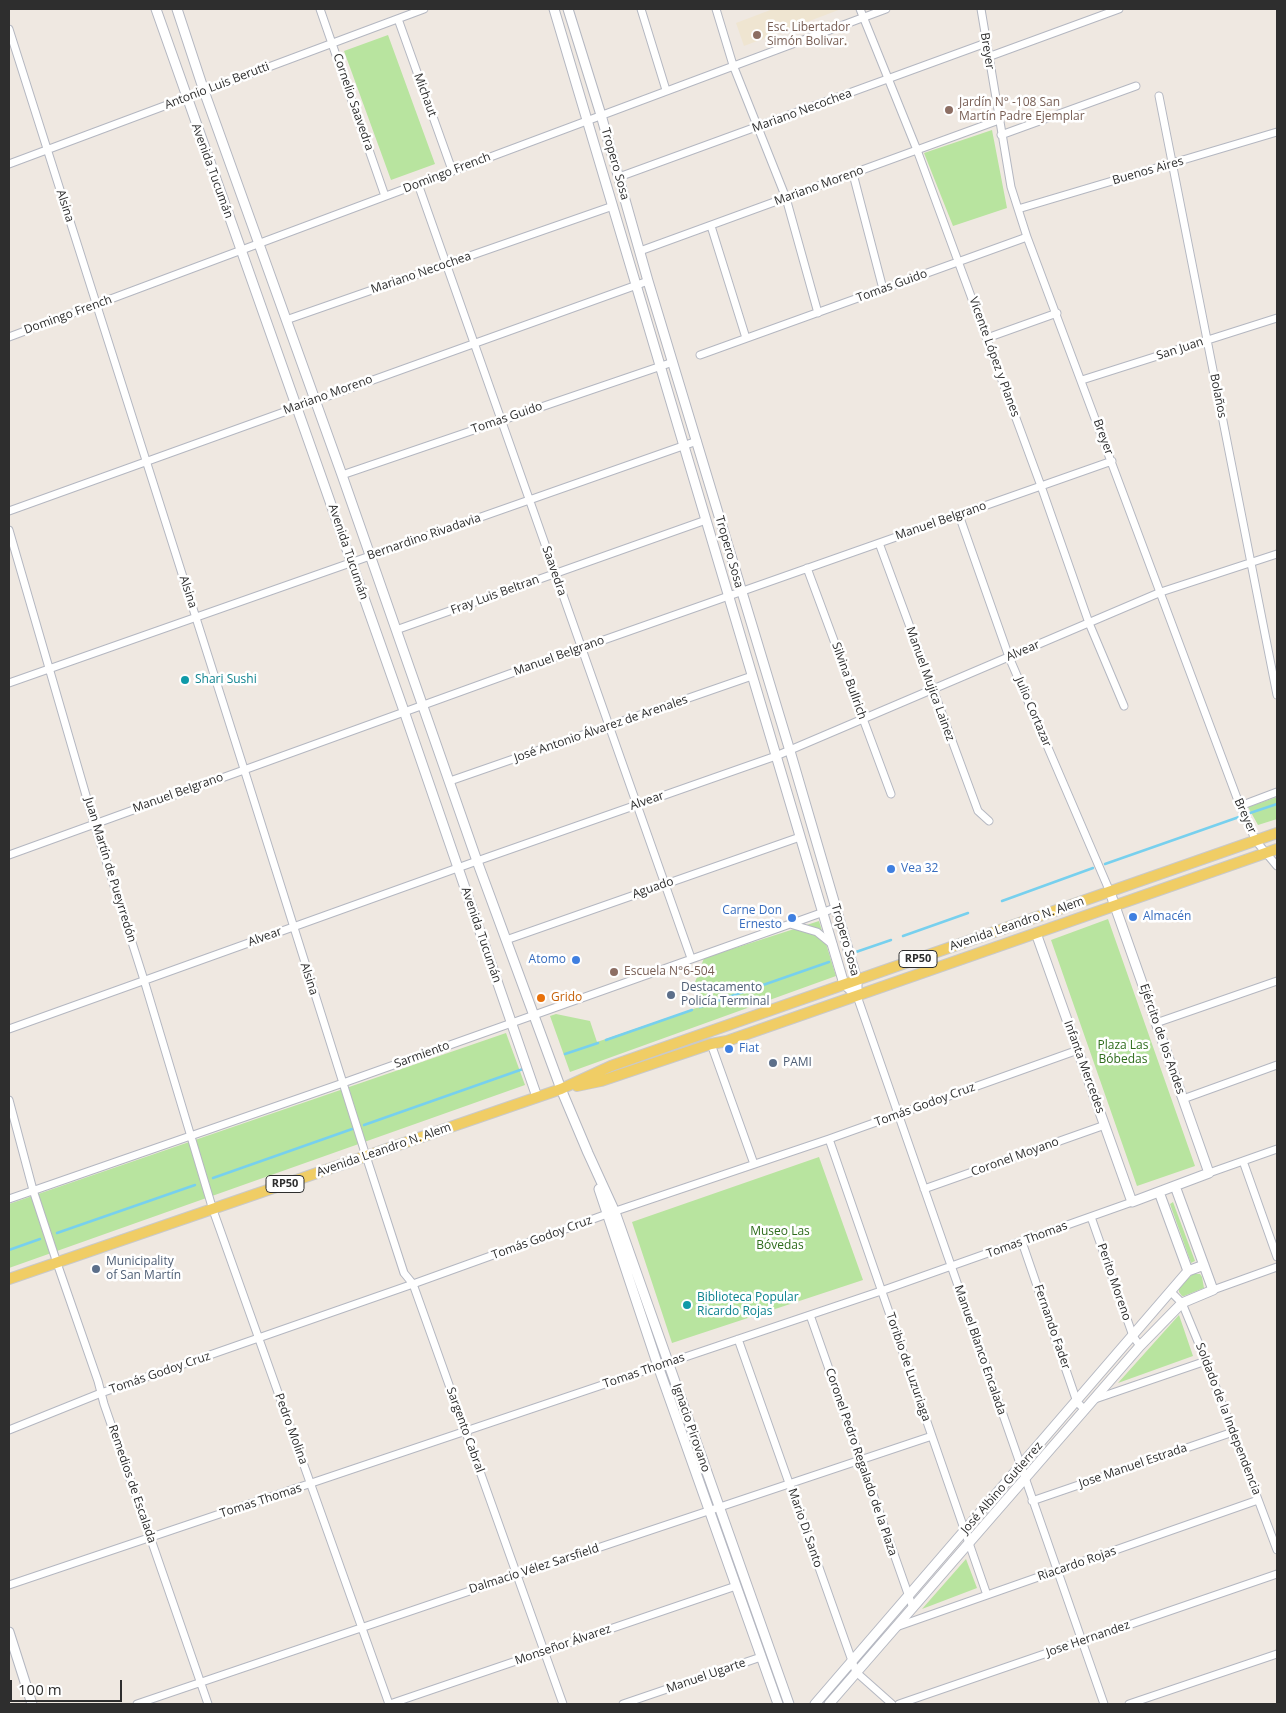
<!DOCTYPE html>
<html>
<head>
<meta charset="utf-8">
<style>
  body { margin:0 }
  #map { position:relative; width:1286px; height:1713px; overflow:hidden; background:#efe8e1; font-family:"Open Sans",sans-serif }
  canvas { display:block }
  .frame { position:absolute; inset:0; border:10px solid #2e2e2e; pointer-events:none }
  .scale { position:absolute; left:10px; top:1680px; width:112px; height:22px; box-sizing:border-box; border:2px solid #2e2e2e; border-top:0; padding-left:6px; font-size:15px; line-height:18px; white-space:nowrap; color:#2e2e2e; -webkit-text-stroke:4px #fff; paint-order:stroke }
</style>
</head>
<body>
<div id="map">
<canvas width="1286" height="1713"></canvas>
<div class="frame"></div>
<div class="scale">100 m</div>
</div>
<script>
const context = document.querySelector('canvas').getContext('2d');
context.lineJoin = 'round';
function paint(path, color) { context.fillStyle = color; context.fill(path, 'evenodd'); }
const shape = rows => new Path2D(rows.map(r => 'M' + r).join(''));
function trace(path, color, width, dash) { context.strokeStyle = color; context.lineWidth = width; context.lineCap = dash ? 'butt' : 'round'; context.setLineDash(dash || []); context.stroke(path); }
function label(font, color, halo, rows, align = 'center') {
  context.font = font + ' "Open Sans",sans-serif'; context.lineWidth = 5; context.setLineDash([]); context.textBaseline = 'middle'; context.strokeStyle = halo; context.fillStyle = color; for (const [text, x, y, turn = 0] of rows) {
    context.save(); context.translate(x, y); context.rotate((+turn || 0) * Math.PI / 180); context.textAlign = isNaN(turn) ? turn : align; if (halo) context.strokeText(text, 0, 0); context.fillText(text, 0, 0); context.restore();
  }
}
const education = shape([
  [773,9,841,9,744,46,736,23]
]);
const green = shape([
  [388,35,435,164,391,180,344,51],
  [992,130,1007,208,953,226,924,153],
  [1277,797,1277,819,1258,825,1248,807],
  [1108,919,1195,1166,1137,1186,1051,940],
  [819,921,836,976,570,1072,550,1016,556,1014,590,1021,597,1042,702,1006,694,985,704,958],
  [506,1033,525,1085,9,1268,9,1204],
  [819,1157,863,1280,672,1343,632,1222],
  [1173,1202,1195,1261,1191,1263,1170,1204],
  [1193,1274,1200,1274,1202,1277,1204,1288,1184,1296,1182,1296,1179,1292,1179,1288,1186,1280],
  [1179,1315,1193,1356,1118,1383],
  [966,1559,977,1588,922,1609]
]);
const stream = shape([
  [1250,813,1277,804],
  [1105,864,1239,817],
  [1002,901,1093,868],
  [903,936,968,913],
  [853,953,891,940],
  [700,1007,829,962],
  [606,1040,692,1010],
  [565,1054,598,1043],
  [364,1125,523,1069],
  [213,1178,355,1128],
  [57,1233,195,1185],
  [9,1250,40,1239]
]);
const minor = shape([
  [320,9,385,196],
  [641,9,666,90],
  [716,9,733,65,786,198,818,313],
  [860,9,917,150,1041,486,1089,623,1124,706],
  [981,9,1011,187,1027,237,1240,806,1256,841,1277,866],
  [398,19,452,170],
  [9,29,244,769,366,1156,404,1273,413,1284,563,1704],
  [988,57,1119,9],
  [1159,96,1277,695],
  [1001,135,1136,86],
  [9,164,424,9],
  [853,174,883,289],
  [619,177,986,43],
  [418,184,691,958],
  [1018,209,1277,132],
  [711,226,746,338],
  [640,251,999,120],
  [286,320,613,206],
  [9,337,886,9],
  [987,338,1057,313],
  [700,355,1027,237],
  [1082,380,1277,318],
  [342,475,673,362],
  [9,511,648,281],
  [959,515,1009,657,1110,892],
  [9,530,94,823,144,980,213,1210,389,1704],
  [879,543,978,811,989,821],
  [807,568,891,794],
  [396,630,706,520],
  [9,683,697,441],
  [450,781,752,676],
  [1240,806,1277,792],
  [9,855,581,648,1112,461],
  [790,924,817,932,833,945],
  [506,940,800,837],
  [857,996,1104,1704],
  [1156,1023,1277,981],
  [9,1029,477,861,776,756,1161,592,1277,554],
  [711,1044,754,1164],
  [1183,1099,1277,1065],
  [9,1100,33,1190,57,1263,98,1381,104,1404,208,1704],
  [829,1139,987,1595],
  [1243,1161,1277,1257],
  [1209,1173,1277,1149],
  [924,1189,1105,1125],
  [9,1199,343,1083,835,908],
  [1091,1217,1133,1336,1140,1346],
  [1022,1242,1077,1402,1085,1410],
  [1213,1290,1277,1267],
  [1171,1292,1182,1303,1206,1361,1277,1550],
  [810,1315,913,1608],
  [738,1339,856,1672,892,1704],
  [1095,1399,1206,1361],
  [9,1430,101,1393,413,1284,607,1214,829,1139,1078,1050],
  [1032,1501,1233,1432],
  [9,1585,881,1291,1132,1202],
  [896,1627,1258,1500],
  [137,1704,505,1579,932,1436],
  [390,1704,736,1586],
  [623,1704,761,1657],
  [899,1704,1277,1574],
  [1129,1704,1277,1654]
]);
const tertiary = shape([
  [554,9,844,984,857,996],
  [568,9,601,115,648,281,790,751,857,980,857,996],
  [1036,933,1132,1202,1209,1173,1110,892],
  [561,1089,588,1153,615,1212,789,1704],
  [599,1189,658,1366,778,1704],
  [1159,1192,1188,1271],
  [815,1704,1188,1271,1204,1265],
  [829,1704,1140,1346,1182,1303,1213,1290,1175,1186]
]);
const secondary = shape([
  [156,9,404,711,537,1097],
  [177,9,204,91,342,475,477,861,561,1089],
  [9,1632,32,1704]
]);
const primary = shape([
  [577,1086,601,1081,711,1044,727,1041,1277,849],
  [9,1279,561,1089,611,1066,1277,833]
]);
const markers = [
  [757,35,5,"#8d6e63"],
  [949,110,5,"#8d6e63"],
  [185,680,5,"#0f9aa8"],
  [891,869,5,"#3f7fe0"],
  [1133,917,5,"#3f7fe0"],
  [792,918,5,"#3f7fe0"],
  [576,960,5,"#3f7fe0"],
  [614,972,5,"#8d6e63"],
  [671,995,5,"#5c6f8a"],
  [541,998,5,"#e8710a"],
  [729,1049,5,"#3f7fe0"],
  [773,1063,5,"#5c6f8a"],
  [96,1269,5,"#5c6f8a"],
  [687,1305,5,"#0f9aa8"]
];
const shields = [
  [918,959,38],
  [285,1184,38]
];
const shieldNames = [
  ["RP50",918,959],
  ["RP50",285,1184]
];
const educationNames = [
  ["Esc. Libertador",767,28],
  ["Simón Bolivar.",767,42],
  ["Jardín N° -108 San",959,103],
  ["Martín Padre Ejemplar",959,117],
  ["Escuela N°6-504",624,972]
];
const streetNames = [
  ["Breyer",987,51,81],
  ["Antonio Luis Berutti",217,86,-21],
  ["Michaut",425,95,70],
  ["Cornelio Saavedra",353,102,71],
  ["Mariano Necochea",802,111,-20],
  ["Tropero Sosa",615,164,74],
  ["Avenida Tucumán",212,171,70],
  ["Buenos Aires",1148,171,-16],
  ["Domingo French",447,173,-21],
  ["Mariano Moreno",819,186,-20],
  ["Alsina",65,206,72],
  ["Mariano Necochea",421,273,-19],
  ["Tomas Guido",892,286,-20],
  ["Domingo French",68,315,-20],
  ["San Juan",1180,349,-18],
  ["Vicente López y Planes",994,357,70],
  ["Mariano Moreno",328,395,-20],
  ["Bolaños",1218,396,79],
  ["Tomas Guido",507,418,-19],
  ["Breyer",1103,437,70],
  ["Manuel Belgrano",941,521,-19],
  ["Bernardino Rivadavia",424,537,-19],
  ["Avenida Tucumán",348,552,71],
  ["Tropero Sosa",729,552,74],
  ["Saavedra",554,571,71],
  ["Alsina",188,592,72],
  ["Fray Luis Beltran",495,595,-20],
  ["Alvear",1023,651,-23],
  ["Manuel Belgrano",559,656,-20],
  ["Silvina Bullrich",849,681,70],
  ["Manuel Mujica Lainez",930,684,70],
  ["Julio Cortazar",1033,712,67],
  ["José Antonio Álvarez de Arenales",601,729,-19],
  ["Manuel Belgrano",178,793,-20],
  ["Alvear",647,801,-19],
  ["Breyer",1245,816,66],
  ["Juan Martín de Pueyrredón",110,870,73],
  ["Aguado",653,888,-19],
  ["Avenida Leandro N. Alem",1017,924,-19],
  ["Avenida Tucumán",481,935,71],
  ["Alvear",265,937,-20],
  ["Tropero Sosa",845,940,74],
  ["Alsina",309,979,72],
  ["Ejército de los Andes",1162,1039,71],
  ["Sarmiento",422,1055,-20],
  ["Infanta Mercedes",1084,1067,70],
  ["Tomás Godoy Cruz",925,1105,-20],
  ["Avenida Leandro N. Alem",384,1150,-19],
  ["Coronel Moyano",1015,1157,-20],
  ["Tomás Godoy Cruz",542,1238,-20],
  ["Tomas Thomas",1027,1240,-20],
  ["Perito Moreno",1114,1282,71],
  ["Fernando Fader",1052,1327,71],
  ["Manuel Blanco Encalada",980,1350,71],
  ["Toribio de Luzuriaga",908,1367,71],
  ["Tomas Thomas",644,1371,-19],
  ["Tomás Godoy Cruz",160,1373,-19],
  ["Soldado de la Independencia",1228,1419,69],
  ["Ignacio Pirovano",691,1428,71],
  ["Pedro Molina",291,1429,70],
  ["Sargento Cabral",465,1430,70],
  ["Coronel Pedro Regalado de la Plaza",861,1462,71],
  ["Jose Manuel Estrada",1133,1466,-19],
  ["Remedios de Escalada",132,1484,71],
  ["José Albino Gutierrez",1002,1488,-49],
  ["Tomas Thomas",261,1501,-18],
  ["Mario Di Santo",805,1528,71],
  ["Riacardo Rojas",1077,1564,-19],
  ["Dalmacio Vélez Sarsfield",534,1569,-18],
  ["Jose Hernandez",1088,1639,-19],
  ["Monseñor Álvarez",563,1645,-19],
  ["Manuel Ugarte",706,1676,-19]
];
const cultureNames = [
  ["Shari Sushi",195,680],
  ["Biblioteca Popular",697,1298],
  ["Ricardo Rojas",697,1312]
];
const shopNames = [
  ["Vea 32",901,869],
  ["Carne Don",782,911,"right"],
  ["Ernesto",782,925,"right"],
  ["Almacén",1143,917],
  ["Atomo",566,960,"right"],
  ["Fiat",739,1049]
];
const serviceNames = [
  ["Destacamento",681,988],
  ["Policía Terminal",681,1002],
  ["PAMI",783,1063],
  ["Municipality",106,1262],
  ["of San Martín",106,1276]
];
const foodNames = [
  ["Grido",551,998]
];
const parkNames = [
  ["Plaza Las",1123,1046],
  ["Bóbedas",1123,1060],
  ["Museo Las",780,1232],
  ["Bóvedas",780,1246]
];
paint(education, '#efe5d1');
paint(green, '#b8e49f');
trace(stream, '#77d0ee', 2.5);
trace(minor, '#b4b7c1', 9);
trace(tertiary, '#b4b7c1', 11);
trace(secondary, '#b4b7c1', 11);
trace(primary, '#c9c9c9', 12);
trace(minor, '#fff', 7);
trace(tertiary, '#fff', 9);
trace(secondary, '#fff', 9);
trace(primary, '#f0cd65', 10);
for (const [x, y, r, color] of markers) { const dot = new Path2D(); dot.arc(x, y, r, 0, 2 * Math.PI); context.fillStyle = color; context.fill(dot); trace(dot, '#fff', 2); }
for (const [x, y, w] of shields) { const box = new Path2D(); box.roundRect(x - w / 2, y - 8.5, w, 17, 4); context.fillStyle = '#fff'; context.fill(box); trace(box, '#2e2e2e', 1); }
label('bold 11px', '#2e2e2e', null, shieldNames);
label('12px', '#785e54', '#fff', educationNames, 'left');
label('12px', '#2e2e2e', '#fff', streetNames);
label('12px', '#0d838f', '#fff', cultureNames, 'left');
label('12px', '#366cbe', '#fff', shopNames, 'left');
label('12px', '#4e5e75', '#fff', serviceNames, 'left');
label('12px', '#c56008', '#fff', foodNames, 'left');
label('12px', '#2e6c1c', '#fff', parkNames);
</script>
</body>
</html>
